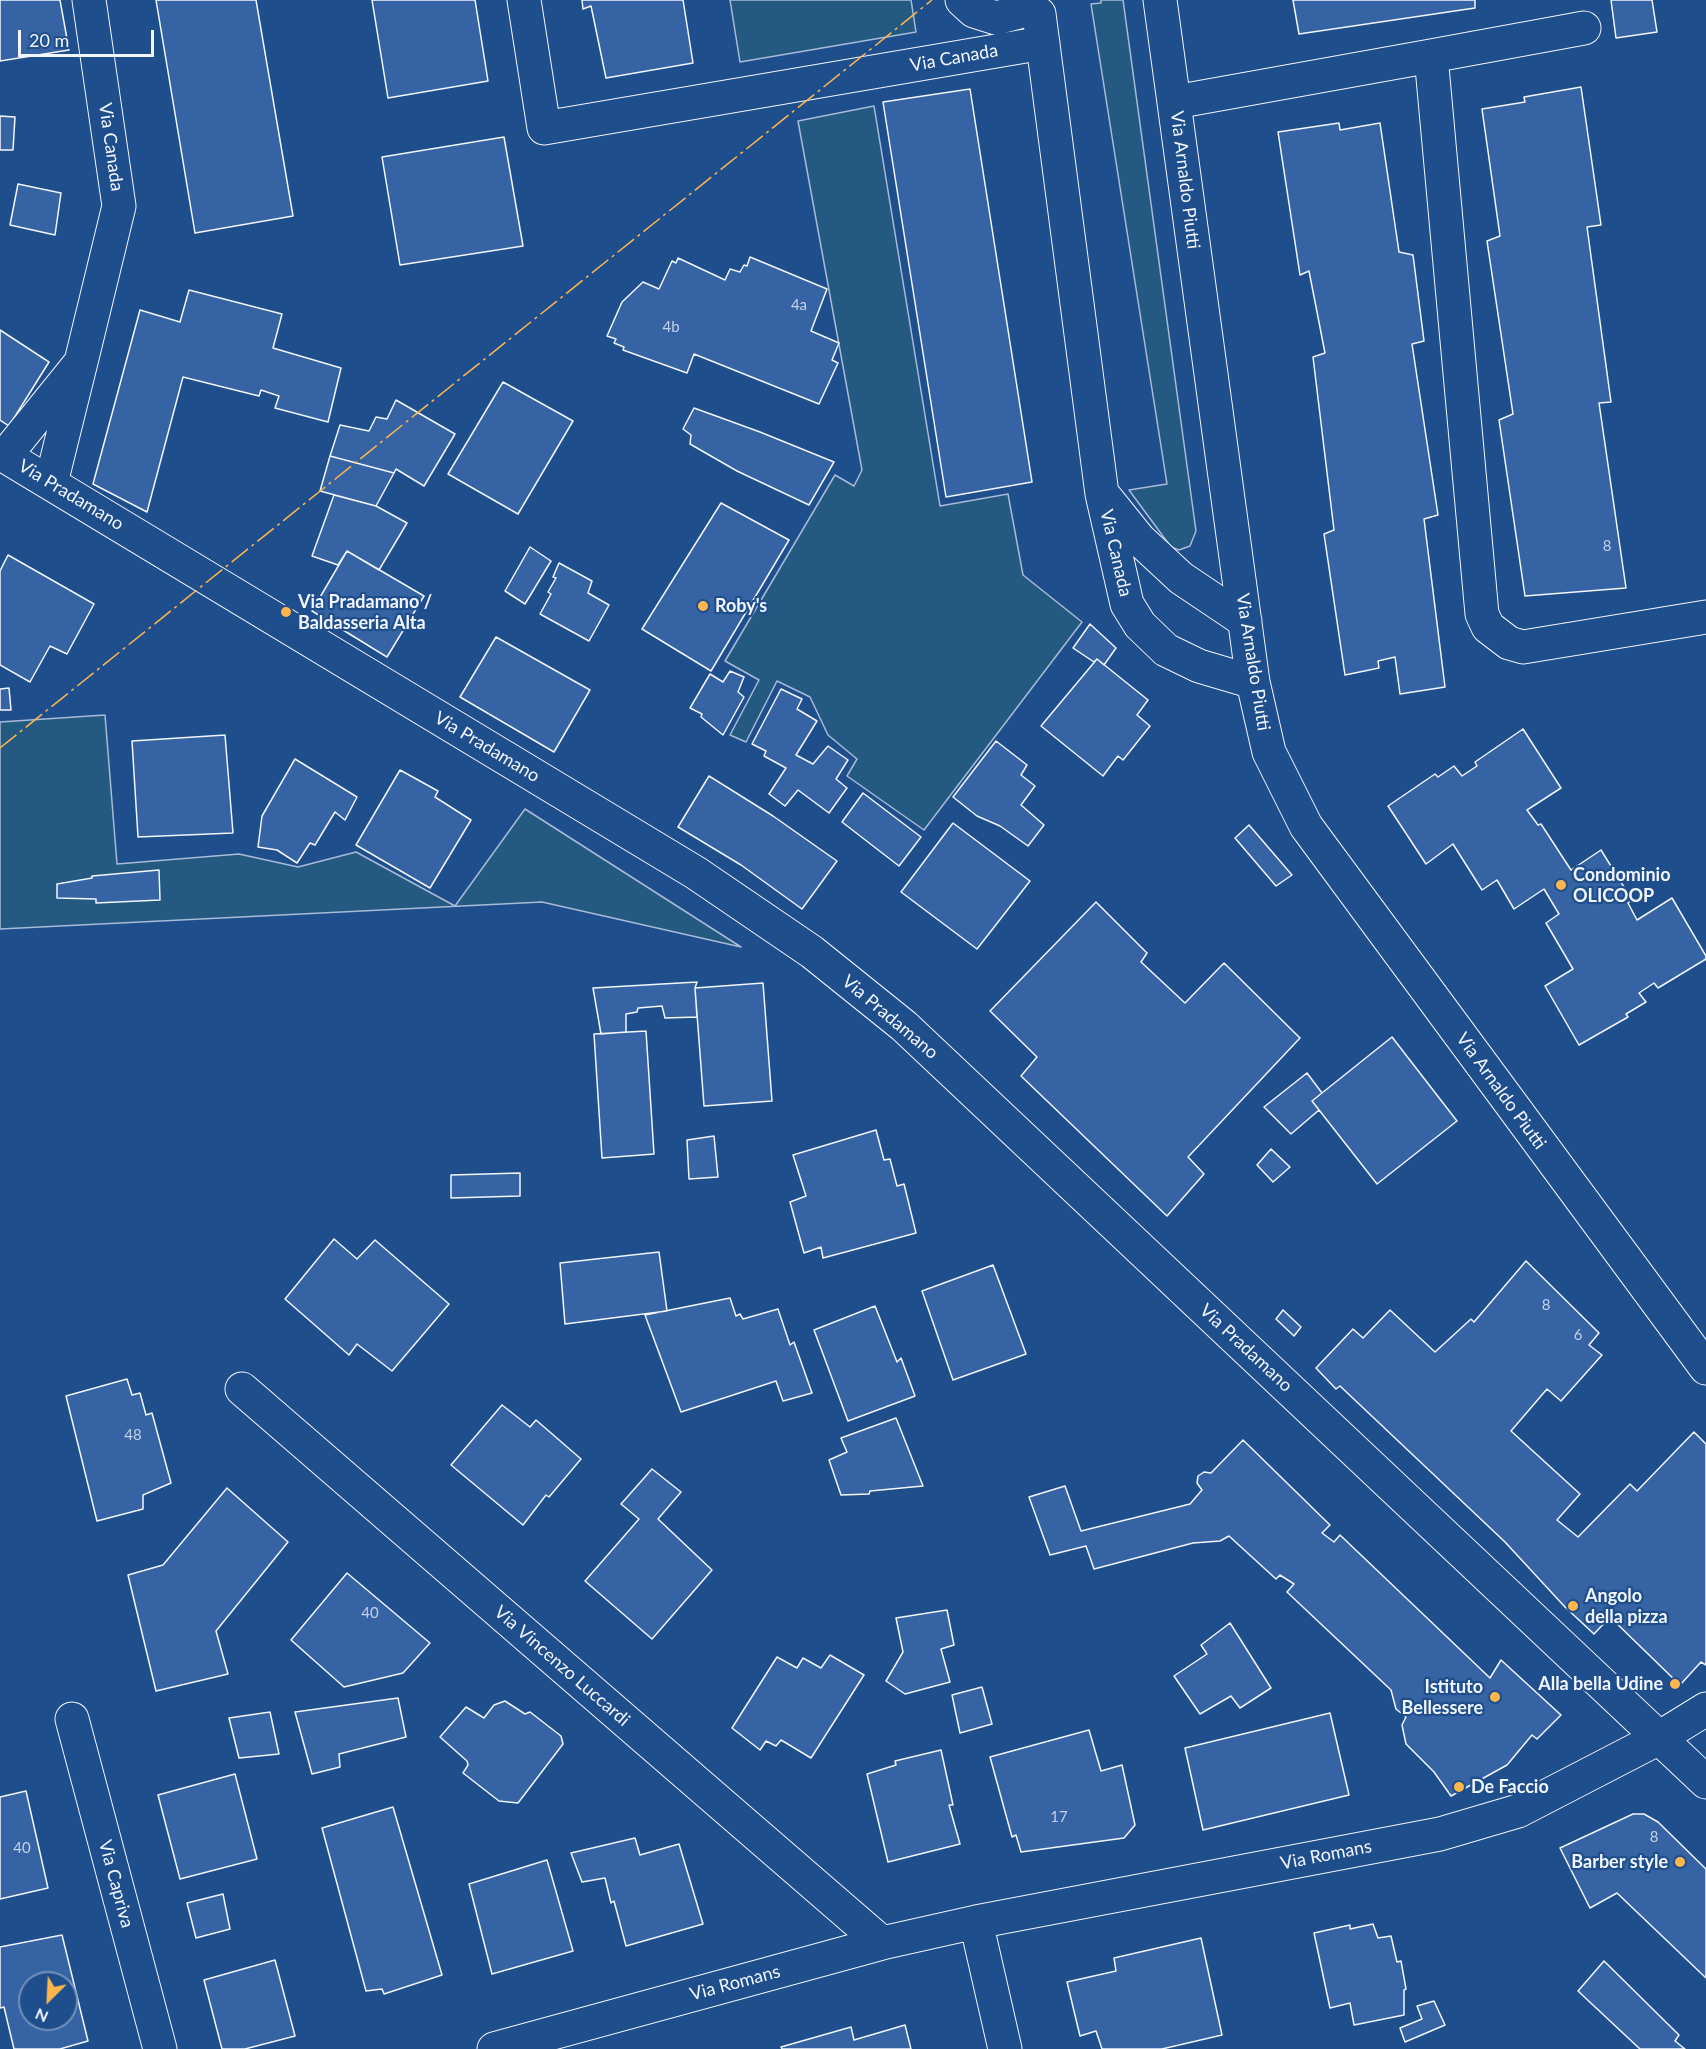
<!DOCTYPE html>
<html>
<head>
<meta charset="utf-8">
<style>
  body { margin:0 }
  #map { position:relative; width:1706px; height:2049px; overflow:hidden; background:#1f4e8c; font-family:Lato,sans-serif }
  canvas { display:block }
  .north { position:absolute; left:18px; top:1971px; width:60px; height:60px; box-sizing:border-box; background:#1f4e8c; border:2px solid #7391ba; border-radius:50%; rotate:204deg; font-size:16px; font-weight:700; line-height:24px; text-align:center; color:#f2f6ff }
  .north::after { content:''; display:block; margin:auto; width:21px; height:27px; background:#ffb74d; clip-path:polygon(50% 0,100% 100%,50% 72%,0 100%) }
  .scale { position:absolute; left:18px; top:30px; width:136px; height:27px; box-sizing:border-box; border:3px solid #f2f6ff; border-top:0; padding-left:8px; font-size:18px; line-height:21px; white-space:nowrap; color:#f2f6ff; -webkit-text-stroke:4px #1f4e8c; paint-order:stroke }
</style>
</head>
<body>
<div id="map">
<canvas width="1706" height="2049"></canvas>
<div class="north">N</div>
<div class="scale">20 m</div>
</div>
<script>
const context = document.querySelector('canvas').getContext('2d');
context.lineJoin = 'round';
function paint(path, color) { context.fillStyle = color; context.fill(path, 'evenodd'); }
const shape = rows => new Path2D(rows.map(r => 'M' + r).join(''));
function trace(path, color, width, dash) { context.strokeStyle = color; context.lineWidth = width; context.lineCap = dash ? 'butt' : 'round'; context.setLineDash(dash || []); context.stroke(path); }
function label(font, color, halo, rows, align = 'center') {
  context.font = font + ' Lato,sans-serif'; context.lineWidth = 4.5; context.setLineDash([]); context.textBaseline = 'middle'; context.strokeStyle = halo; context.fillStyle = color; for (const [text, x, y, turn = 0] of rows) {
    context.save(); context.translate(x, y); context.rotate((+turn || 0) * Math.PI / 180); context.textAlign = isNaN(turn) ? turn : align; if (halo) context.strokeText(text, 0, 0); context.fillText(text, 0, 0); context.restore();
  }
}
const green = shape([
  [730,0,911,0,916,32,740,62,730,0],
  [1101,0,1123,0,1196,531,1190,546,1179,550,1171,547,1129,490,1167,484,1091,4,1101,3,1101,0],
  [874,106,940,506,1008,494,1023,575,1082,622,924,830,847,776,857,759,828,735,810,697,777,681,746,742,730,735,759,680,725,661,835,475,854,486,862,470,798,121,874,106],
  [105,715,117,864,239,854,298,867,356,852,455,906,525,809,741,947,542,902,0,929,0,722,105,715]
]);
const building = shape([
  [0,0,60,0,69,50,0,61,0,0],
  [156,0,256,0,293,216,195,233,156,0],
  [372,0,475,0,488,81,388,98,372,0],
  [582,0,683,0,693,63,606,78,591,6,583,9,582,0],
  [1293,0,1475,0,1475,8,1299,34,1293,0],
  [1611,0,1652,0,1657,32,1616,38,1611,0],
  [1581,87,1601,225,1587,227,1611,402,1599,403,1626,588,1525,596,1499,420,1513,414,1487,241,1500,236,1482,109,1525,102,1524,97,1581,87],
  [970,89,1032,482,946,497,883,102,970,89],
  [0,116,15,117,13,150,0,150,0,116],
  [1339,123,1340,130,1380,123,1399,252,1413,255,1424,341,1412,344,1438,515,1424,519,1445,687,1400,694,1395,657,1378,661,1379,668,1345,675,1324,534,1334,530,1313,357,1325,353,1309,271,1300,275,1278,132,1339,123],
  [504,137,523,246,400,265,382,157,504,137],
  [18,184,61,193,55,235,10,225,18,184],
  [750,257,827,289,811,331,839,343,832,360,838,363,819,404,694,354,687,373,623,350,624,347,614,343,616,339,607,336,622,302,643,282,659,289,672,261,676,263,678,258,725,280,730,269,740,272,744,265,747,266,750,257],
  [189,290,282,314,273,348,341,368,328,422,275,408,279,396,261,390,259,396,183,377,147,512,93,484,140,310,180,322,189,290],
  [0,330,49,362,9,426,0,420,0,330],
  [503,382,573,421,518,514,448,474,503,382],
  [396,400,455,434,424,486,396,469,394,473,330,456,340,425,369,431,376,417,387,419,396,400],
  [694,408,760,432,834,462,809,505,737,471,690,444,691,435,683,429,694,408],
  [330,456,394,473,376,506,320,491,330,456],
  [334,495,376,506,407,523,379,570,347,551,338,565,312,556,334,495],
  [721,503,789,540,711,671,642,629,721,503],
  [530,547,551,561,525,604,505,591,530,547],
  [347,551,424,596,387,657,312,611,347,551],
  [8,555,94,604,67,654,50,646,30,682,0,665,0,571,8,555],
  [559,563,592,581,588,593,609,605,589,641,540,614,551,594,548,592,556,578,553,577,559,563],
  [1090,624,1116,648,1104,665,1097,659,1094,662,1073,648,1090,624],
  [496,637,590,690,554,752,460,697,496,637],
  [1097,659,1148,700,1137,715,1150,726,1123,760,1118,756,1103,776,1041,726,1097,659],
  [730,671,744,677,738,692,744,697,723,735,701,717,702,714,690,708,710,674,723,682,730,671],
  [9,688,11,710,0,710,0,689,9,688],
  [781,689,802,699,797,709,817,721,796,755,813,764,828,746,848,760,836,779,847,788,829,813,798,790,785,806,769,794,786,768,764,756,766,751,752,744,781,689],
  [1523,729,1561,788,1527,810,1538,825,1541,824,1571,870,1601,850,1632,900,1628,903,1637,920,1672,898,1706,956,1706,959,1658,988,1654,983,1639,993,1646,1002,1626,1014,1628,1017,1579,1045,1545,986,1573,969,1546,923,1559,914,1544,889,1514,909,1497,880,1482,890,1453,844,1426,864,1388,806,1435,774,1438,777,1454,766,1462,776,1477,766,1475,762,1523,729],
  [225,735,233,833,138,837,132,741,225,735],
  [996,741,1027,765,1021,775,1035,786,1021,805,1044,825,1028,846,1000,826,977,816,953,797,996,741],
  [295,759,357,797,345,820,335,812,315,845,310,843,297,863,277,850,258,847,262,816,295,759],
  [400,770,438,791,435,797,471,820,430,888,356,845,400,770],
  [709,776,773,816,837,861,802,909,741,865,678,827,709,776],
  [863,793,921,837,899,866,842,822,863,793],
  [953,823,1030,881,977,949,901,892,953,823],
  [1249,825,1292,875,1276,886,1235,838,1249,825],
  [159,870,160,900,96,903,96,899,57,898,57,884,92,878,92,876,159,870],
  [1096,902,1147,953,1141,962,1185,1003,1224,963,1300,1038,1188,1157,1204,1174,1167,1216,1021,1076,1037,1057,990,1011,1096,902],
  [697,982,695,988,697,1017,665,1018,662,1006,638,1008,637,1012,626,1014,626,1032,601,1034,593,988,697,982],
  [763,983,772,1101,704,1106,695,988,763,983],
  [646,1031,654,1154,602,1158,594,1034,646,1031],
  [1392,1037,1457,1121,1377,1184,1312,1101,1392,1037],
  [1307,1073,1322,1093,1312,1101,1319,1110,1291,1134,1264,1107,1307,1073],
  [876,1130,884,1160,890,1159,897,1186,904,1184,916,1233,823,1258,821,1247,804,1253,790,1202,806,1196,793,1155,876,1130],
  [714,1136,718,1177,689,1179,687,1140,714,1136],
  [1271,1149,1290,1167,1273,1182,1257,1165,1271,1149],
  [520,1173,520,1196,451,1198,451,1175,520,1173],
  [334,1239,357,1259,375,1240,449,1304,392,1371,357,1344,349,1355,285,1299,334,1239],
  [659,1252,667,1311,565,1324,560,1263,659,1252],
  [1526,1261,1599,1333,1589,1345,1602,1355,1561,1401,1547,1389,1511,1431,1580,1494,1557,1520,1578,1537,1630,1484,1637,1491,1694,1432,1706,1444,1706,1665,1701,1662,1680,1685,1610,1617,1594,1634,1565,1607,1505,1542,1340,1386,1336,1389,1316,1368,1353,1329,1363,1338,1390,1310,1435,1352,1471,1319,1474,1322,1526,1261],
  [993,1265,1026,1354,953,1380,922,1291,993,1265],
  [730,1298,736,1316,740,1314,743,1319,778,1309,790,1345,794,1342,812,1393,783,1401,776,1381,681,1412,645,1315,730,1298],
  [875,1306,897,1362,901,1358,915,1396,848,1421,814,1330,875,1306],
  [1283,1310,1301,1327,1294,1336,1276,1319,1283,1310],
  [127,1379,132,1395,140,1393,146,1415,152,1413,171,1483,143,1495,143,1509,97,1521,66,1396,127,1379],
  [502,1405,530,1427,536,1420,581,1459,549,1497,546,1495,523,1525,451,1465,502,1405],
  [896,1418,923,1486,870,1491,869,1494,841,1495,829,1460,847,1452,841,1438,896,1418],
  [1243,1440,1330,1525,1322,1533,1334,1542,1340,1535,1490,1678,1501,1660,1561,1715,1537,1739,1532,1735,1507,1765,1451,1796,1434,1772,1406,1744,1402,1725,1406,1717,1396,1709,1391,1690,1287,1592,1294,1584,1280,1575,1276,1579,1229,1536,1220,1541,1193,1543,1094,1569,1086,1546,1050,1555,1029,1497,1065,1486,1081,1531,1190,1504,1202,1490,1197,1483,1198,1476,1204,1472,1211,1473,1243,1440],
  [652,1469,681,1492,658,1519,712,1570,652,1639,585,1581,639,1519,621,1504,652,1469],
  [227,1488,288,1542,216,1631,228,1674,156,1691,128,1575,163,1565,227,1488],
  [347,1573,430,1643,403,1673,344,1687,291,1640,347,1573],
  [947,1610,954,1645,941,1649,950,1682,905,1694,886,1681,903,1652,896,1618,947,1610],
  [1230,1623,1271,1688,1240,1708,1231,1696,1200,1714,1174,1676,1207,1654,1201,1645,1230,1623],
  [830,1655,864,1675,811,1758,781,1740,776,1746,766,1741,760,1750,732,1728,777,1657,797,1668,803,1658,821,1668,830,1655],
  [982,1687,992,1724,960,1733,952,1695,982,1687],
  [398,1698,406,1737,339,1754,340,1767,312,1774,295,1712,398,1698],
  [505,1701,525,1714,530,1712,561,1736,563,1744,518,1803,499,1801,463,1773,468,1765,467,1761,440,1737,466,1707,484,1718,494,1705,505,1701],
  [270,1712,279,1754,239,1758,229,1718,270,1712],
  [1330,1713,1349,1795,1203,1830,1185,1748,1330,1713],
  [1089,1730,1101,1771,1122,1765,1135,1825,1124,1838,1021,1852,1016,1835,1012,1837,990,1757,1089,1730],
  [941,1750,953,1805,949,1805,960,1844,888,1862,867,1774,896,1765,895,1761,941,1750],
  [235,1774,257,1859,180,1879,158,1795,235,1774],
  [26,1791,48,1888,0,1899,0,1797,26,1791],
  [393,1807,442,1975,384,1994,382,1989,366,1991,322,1828,393,1807],
  [1633,1814,1644,1814,1658,1822,1706,1869,1706,1978,1617,1893,1590,1908,1560,1848,1633,1814],
  [635,1838,640,1855,679,1844,703,1924,626,1946,614,1901,611,1903,605,1878,582,1882,571,1853,635,1838],
  [547,1860,573,1951,492,1974,469,1884,547,1860],
  [223,1894,230,1929,196,1938,187,1903,223,1894],
  [1373,1924,1378,1938,1391,1936,1397,1962,1401,1961,1406,1989,1404,1990,1404,2015,1354,2025,1350,2003,1330,2008,1314,1933,1350,1925,1350,1929,1373,1924],
  [62,1935,88,2041,60,2049,14,2049,4,2007,0,2008,0,1947,62,1935],
  [30,1983,66,1983,66,2019,30,2019,30,1983],
  [1201,1938,1222,2035,1162,2049,1102,2049,1096,2031,1080,2036,1067,1982,1116,1971,1114,1958,1201,1938],
  [275,1960,295,2036,245,2049,222,2049,204,1980,275,1960],
  [1604,1961,1679,2035,1675,2041,1685,2049,1640,2049,1578,1991,1604,1961],
  [1434,2001,1445,2025,1405,2042,1400,2028,1422,2019,1417,2006,1434,2001],
  [905,2025,911,2049,782,2049,781,2047,851,2027,854,2040,905,2025]
]);
const minor = shape([
  [524,0,544,128,1043,43],
  [962,0,974,11,996,18,1019,12,1031,0],
  [1160,0,1253,682,1269,752,1306,826,1706,1368],
  [1028,4,1039,14,1102,494,1127,604,1140,625,1166,650,1199,666,1253,682],
  [1431,56,1584,28],
  [1175,102,1431,56,1482,614,1488,627,1509,643,1523,647,1706,617],
  [81,362,119,206,89,0],
  [0,453,696,873,812,952,904,1026,1706,1782],
  [5,456,81,362,51,483],
  [1106,498,1139,539,1181,578,1245,621],
  [242,1389,882,1943],
  [72,1719,160,2049],
  [976,1922,1005,2049],
  [494,2049,882,1943,976,1922,1440,1834,1518,1811,1659,1738,1706,1709]
]);
const power = shape([
  [0,748,932,0]
]);
const markers = [
  [703,606,6,"#ffb74d"],
  [286,612,6,"#ffb74d"],
  [1561,885,6,"#ffb74d"],
  [1573,1606,6,"#ffb74d"],
  [1675,1684,6,"#ffb74d"],
  [1495,1697,6,"#ffb74d"],
  [1459,1787,6,"#ffb74d"],
  [1680,1862,6,"#ffb74d"]
];
const numberNames = [
  ["4a",799,305],
  ["4b",671,327],
  ["8",1607,546],
  ["8",1546,1305],
  ["6",1578,1335],
  ["48",133,1435],
  ["40",370,1613],
  ["17",1059,1817],
  ["8",1654,1837],
  ["40",22,1848]
];
const streetNames = [
  ["Via Canada",954,58,-10],
  ["Via Canada",111,147,82],
  ["Via Arnaldo Piutti",1185,180,83],
  ["Via Pradamano",71,495,31],
  ["Via Canada",1116,553,77],
  ["Via Arnaldo Piutti",1253,662,81],
  ["Via Pradamano",487,747,31],
  ["Via Pradamano",890,1017,40],
  ["Via Arnaldo Piutti",1501,1091,54],
  ["Via Pradamano",1246,1348,43],
  ["Via Vincenzo Luccardi",562,1666,41],
  ["Via Romans",1326,1855,-11],
  ["Via Capriva",116,1884,75],
  ["Via Romans",735,1983,-15]
];
const poiNames = [
  ["Via Pradamano /",298,602],
  ["Baldasseria Alta",298,623],
  ["Roby's",715,606],
  ["Condominio",1573,875],
  ["OLICOOP",1573,896],
  ["Angolo",1585,1596],
  ["della pizza",1585,1617],
  ["Alla bella Udine",1663,1684,"right"],
  ["Istituto",1483,1687,"right"],
  ["Bellessere",1483,1708,"right"],
  ["De Faccio",1471,1787],
  ["Barber style",1668,1862,"right"]
];
paint(green, '#245a82');
trace(green, '#a8bbd7', 1.5);
paint(building, '#3563a3');
trace(building, '#f2f6ff', 1.5);
trace(minor, '#f2f6ff', 35);
trace(minor, '#1f4e8c', 33);
trace(power, '#ffb74d', 1.5, [21, 4.5, 3, 4.5]);
for (const [x, y, r, color] of markers) { const dot = new Path2D(); dot.arc(x, y, r, 0, 2 * Math.PI); context.fillStyle = color; context.fill(dot); trace(dot, '#1f4e8c', 2); }
label('15px', '#c3d1e8', null, numberNames);
label('18px', '#f2f6ff', '#1f4e8c', streetNames);
label('bold 18px', '#f2f6ff', '#1f4e8c', poiNames, 'left');
</script>
</body>
</html>
